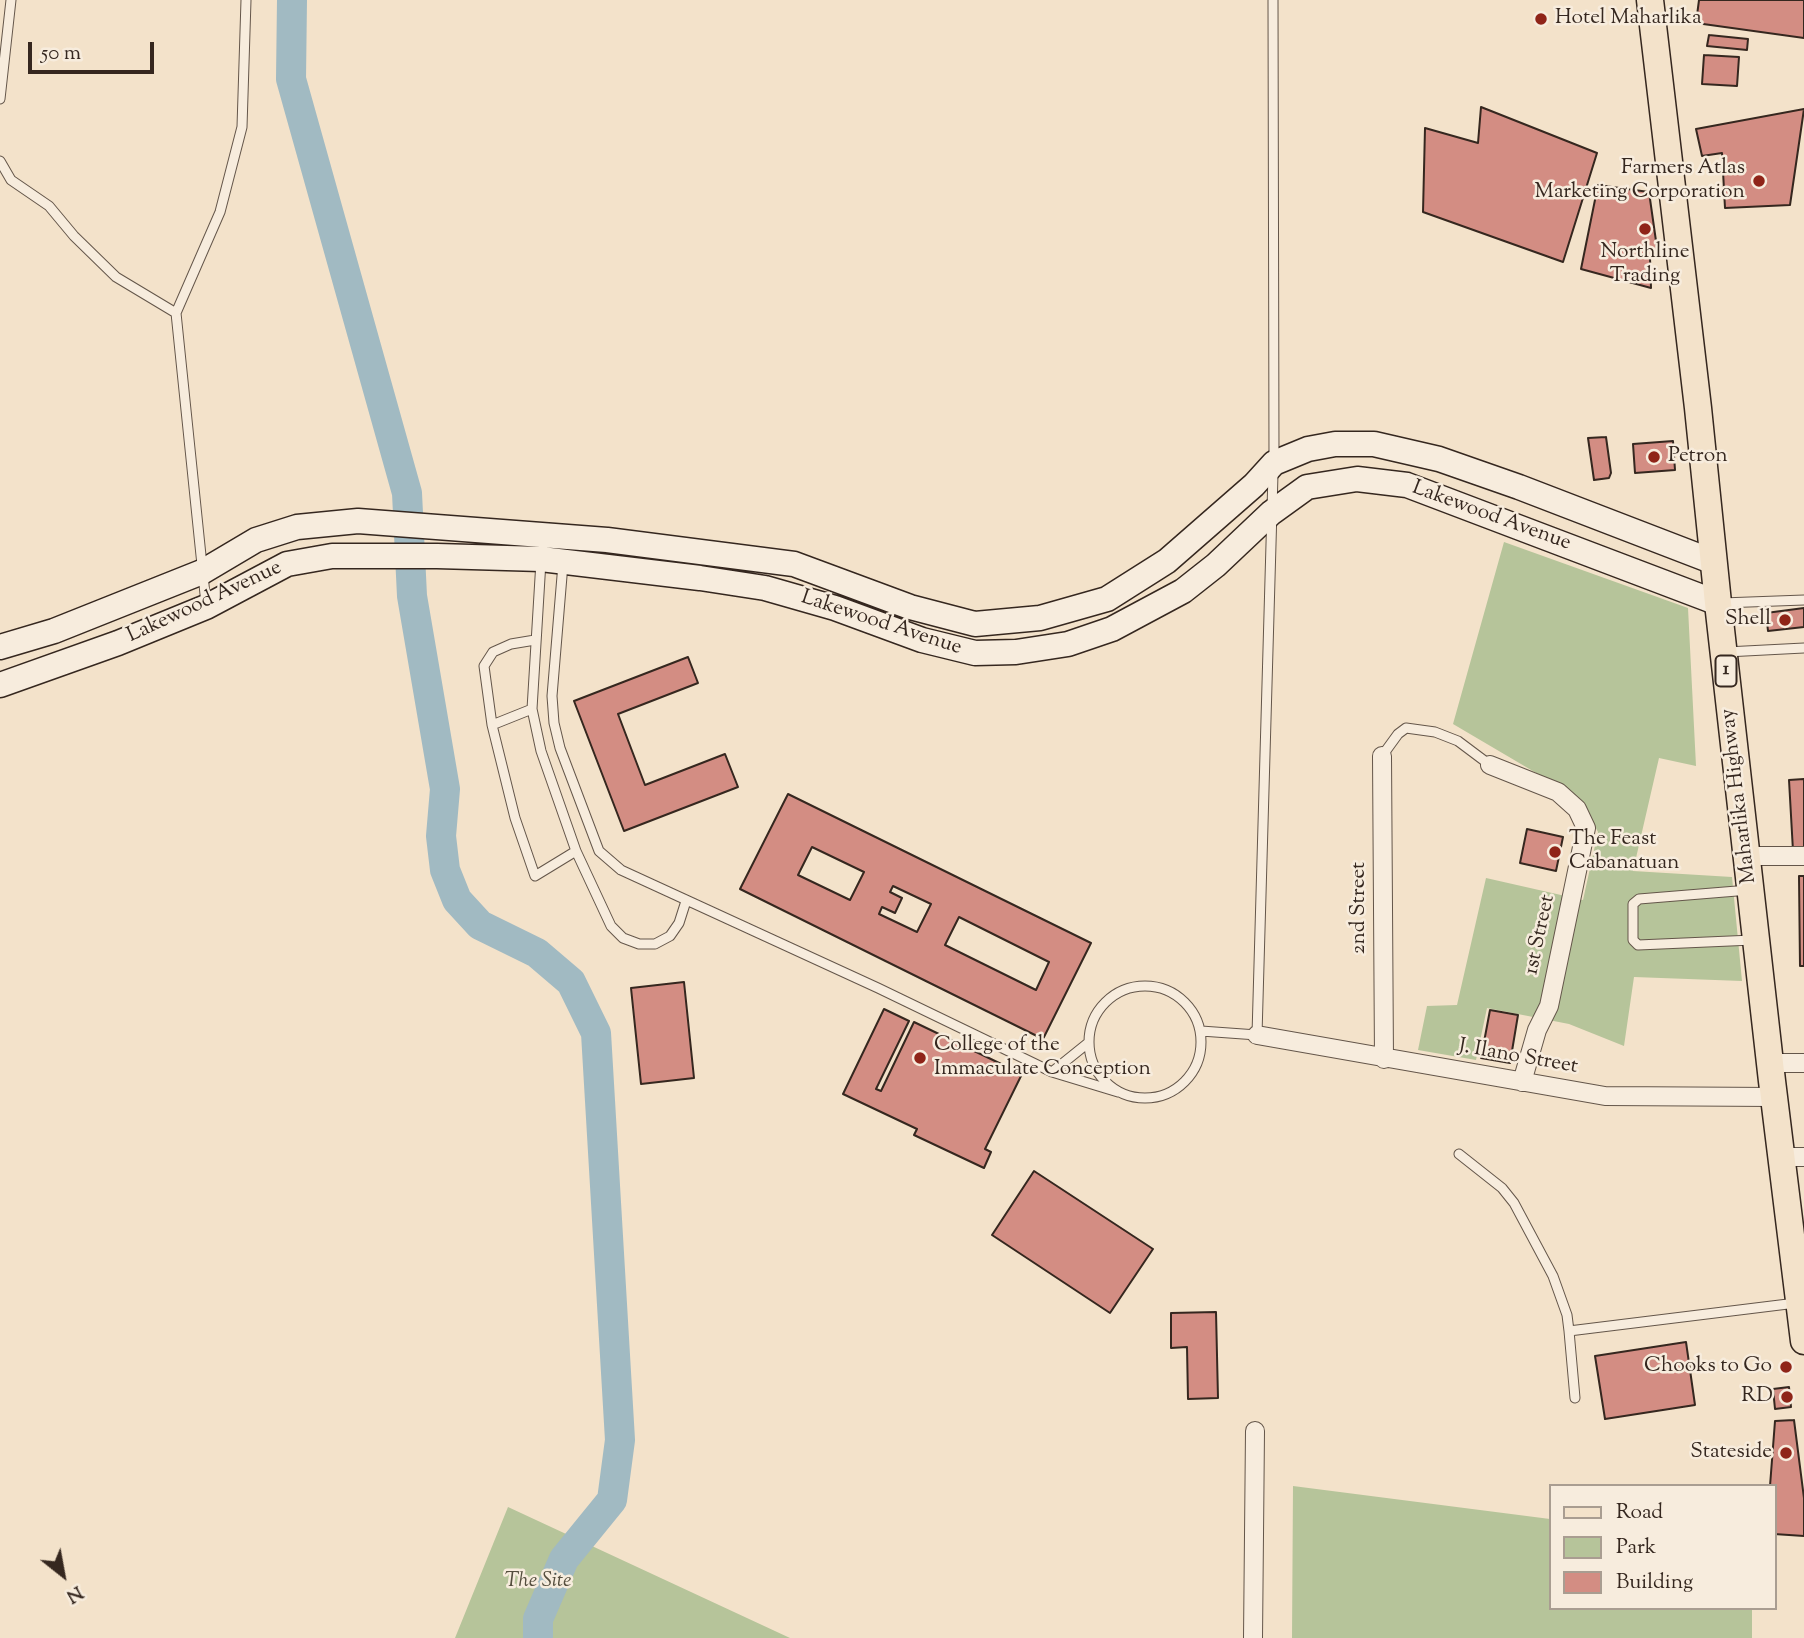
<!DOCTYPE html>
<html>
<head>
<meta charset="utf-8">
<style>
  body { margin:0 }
  #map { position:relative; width:1804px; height:1638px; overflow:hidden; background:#f3e2ca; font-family:"Sorts Mill Goudy",serif }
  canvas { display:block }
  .legend { position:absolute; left:1549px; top:1484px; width:228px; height:126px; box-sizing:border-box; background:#f7ecdd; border:2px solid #a99d91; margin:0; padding:9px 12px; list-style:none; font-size:21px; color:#35271f }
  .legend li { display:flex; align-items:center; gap:14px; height:35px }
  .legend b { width:35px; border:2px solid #a99d91 }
  .north { position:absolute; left:28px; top:1540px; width:70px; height:70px; -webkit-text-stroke:5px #f7ecdd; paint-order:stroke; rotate:149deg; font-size:19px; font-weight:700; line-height:28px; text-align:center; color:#35271f }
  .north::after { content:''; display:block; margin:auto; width:24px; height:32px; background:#35271f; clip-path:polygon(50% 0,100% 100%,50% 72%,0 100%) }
  .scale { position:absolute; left:28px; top:42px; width:126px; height:32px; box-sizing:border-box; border:4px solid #35271f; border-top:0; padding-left:9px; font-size:21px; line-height:24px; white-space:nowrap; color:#35271f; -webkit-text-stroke:5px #f7ecdd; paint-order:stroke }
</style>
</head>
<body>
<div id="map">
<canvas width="1804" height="1638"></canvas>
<ul class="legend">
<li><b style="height:9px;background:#f3e2ca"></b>Road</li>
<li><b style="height:19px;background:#b6c49a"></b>Park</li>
<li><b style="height:19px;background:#d38d83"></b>Building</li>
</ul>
<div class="north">N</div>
<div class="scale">50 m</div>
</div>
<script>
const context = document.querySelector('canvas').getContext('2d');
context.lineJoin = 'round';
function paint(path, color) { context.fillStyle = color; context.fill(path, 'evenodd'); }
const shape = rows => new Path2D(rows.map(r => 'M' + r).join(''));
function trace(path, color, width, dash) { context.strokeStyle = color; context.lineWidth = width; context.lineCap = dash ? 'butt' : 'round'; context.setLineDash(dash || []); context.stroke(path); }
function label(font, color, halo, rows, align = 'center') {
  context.font = font + ' "Sorts Mill Goudy",serif'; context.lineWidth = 5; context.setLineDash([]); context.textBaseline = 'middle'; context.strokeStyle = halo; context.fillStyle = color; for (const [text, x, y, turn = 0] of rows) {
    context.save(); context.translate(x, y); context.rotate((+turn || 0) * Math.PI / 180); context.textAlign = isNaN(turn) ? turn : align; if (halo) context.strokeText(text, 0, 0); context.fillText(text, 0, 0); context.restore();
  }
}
const green = shape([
  [1504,542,1688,608,1696,766,1659,758,1633,871,1732,877,1742,981,1634,977,1624,1046,1569,1024,1487,1008,1476,1060,1418,1050,1427,1006,1457,1005,1486,878,1583,900,1598,832,1584,806,1560,787,1453,724],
  [1293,1486,1550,1519,1550,1608,1752,1608,1752,1638,1292,1638],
  [508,1507,790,1638,455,1638]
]);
const river = shape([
  [292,0,291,79,407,493,412,596,445,789,441,836,445,870,457,900,480,925,537,953,571,982,596,1033,620,1440,612,1500,564,1559,538,1619,538,1638]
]);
const building = shape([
  [1699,0,1804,0,1804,38,1696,23,1699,0],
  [1709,35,1748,39,1747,50,1707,46,1709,35],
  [1704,55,1739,57,1737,86,1702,84,1704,55],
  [1481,107,1597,153,1563,262,1423,212,1425,128,1478,143,1481,107],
  [1804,109,1790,205,1725,208,1722,153,1702,156,1696,129,1804,109],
  [1598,185,1649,192,1658,255,1650,258,1651,288,1581,269,1598,185],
  [1606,437,1611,473,1609,478,1594,480,1588,438,1606,437],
  [1673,441,1675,470,1635,473,1633,444,1673,441],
  [1804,608,1804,627,1768,631,1766,613,1804,608],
  [688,657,698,683,618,714,645,785,725,754,738,787,624,831,574,701,688,657],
  [1804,779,1804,850,1793,851,1789,780,1804,779],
  [788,794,1091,943,1043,1039,740,889,788,794],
  [812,847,864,872,850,900,798,875,812,847],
  [893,886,931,904,917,932,879,914,882,907,895,913,902,898,890,892,893,886],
  [959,917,1049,962,1036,990,945,945,959,917],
  [1527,829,1563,837,1556,871,1520,863,1527,829],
  [1799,876,1804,876,1804,966,1800,966,1799,876],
  [684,982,694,1078,641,1084,631,988,684,982],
  [884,1009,909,1021,876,1089,881,1091,914,1022,1022,1074,985,1149,991,1152,984,1168,914,1135,917,1129,843,1094,884,1009],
  [1490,1010,1518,1015,1510,1063,1481,1058,1490,1010],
  [1034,1171,1153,1249,1110,1313,992,1235,1034,1171],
  [1216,1312,1218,1398,1188,1399,1187,1347,1171,1348,1171,1313,1216,1312],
  [1686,1342,1695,1405,1605,1419,1595,1356,1686,1342],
  [1789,1387,1791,1407,1775,1409,1773,1389,1789,1387],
  [1794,1420,1804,1498,1804,1536,1774,1534,1774,1486,1770,1486,1775,1421,1794,1420]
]);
const service = shape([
  [1273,0,1274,460],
  [0,99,11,0],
  [0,161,11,180,49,206,74,236,116,277,176,313],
  [541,561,532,709,541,751,576,851,611,926,623,938,639,944,655,944,670,936,679,923,686,901],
  [563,564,552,696,554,723,560,748,599,851,621,870,878,988,1052,1072,1118,1092],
  [1722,603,1804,600],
  [206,604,176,313,220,212,242,127,246,0],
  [535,640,511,644,493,652,484,666,492,725,515,818,535,876,576,851],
  [1726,652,1804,648],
  [492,725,532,709],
  [1382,756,1398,734,1406,728,1435,732,1458,741,1490,765],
  [1749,890,1639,899,1633,904,1633,940,1638,945,1753,940],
  '1089 1042a56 56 0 1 1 112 0a56 56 0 1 1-112 0Z',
  [1201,1031,1257,1035,1273,474],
  [1052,1072,1088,1043],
  [1459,1154,1502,1188,1514,1203,1553,1276,1567,1315,1569,1331],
  [1575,1398,1569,1331,1796,1303]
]);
const minor = shape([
  [1382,756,1384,1059],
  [1490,765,1558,792,1577,809,1586,828,1549,1006,1537,1030,1522,1082],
  [1747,856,1804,856],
  [1257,1035,1605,1096,1774,1097],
  [1770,1063,1804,1063],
  [1782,1157,1804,1157],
  [1253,1638,1255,1431]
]);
const secondary = shape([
  [0,647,54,631,202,572,256,540,297,527,358,521,607,540,794,564,910,607,975,624,1040,618,1107,599,1167,561,1254,485,1274,463,1308,449,1335,444,1374,444,1439,459,1519,487,1714,562],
  [0,685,118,643,206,607,287,564,332,556,437,556,541,559,700,578,765,588,835,608,922,640,975,653,1016,652,1068,644,1112,629,1183,591,1216,565,1271,513,1307,487,1357,479,1407,485,1718,603]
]);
const primary = shape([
  [1650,0,1698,408,1718,603,1772,1081,1804,1341]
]);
const markers = [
  [1541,19,7,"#8f2418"],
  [1759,181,7,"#8f2418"],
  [1645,229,7,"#8f2418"],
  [1654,457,7,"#8f2418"],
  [1785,620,7,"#8f2418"],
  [1555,852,7,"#8f2418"],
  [920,1058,7,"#8f2418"],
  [1786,1367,7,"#8f2418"],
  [1787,1397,7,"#8f2418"],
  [1786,1453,7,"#8f2418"]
];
const shields = [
  [1726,671,21]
];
const shieldNames = [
  ["1",1726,671]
];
const poiNames = [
  ["Hotel Maharlika",1555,19,"left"],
  ["Farmers Atlas",1745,169],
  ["Marketing Corporation",1745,193],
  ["Northline",1645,253,"center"],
  ["Trading",1645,277,"center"],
  ["Petron",1668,457,"left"],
  ["Shell",1771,620],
  ["The Feast",1569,840,"left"],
  ["Cabanatuan",1569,864,"left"],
  ["College of the",934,1046,"left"],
  ["Immaculate Conception",934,1070,"left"],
  ["Chooks to Go",1772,1367],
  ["RD",1773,1397],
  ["Stateside",1772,1453]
];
const streetNames = [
  ["Lakewood Avenue",1491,517,20],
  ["Lakewood Avenue",205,603,-25],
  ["Lakewood Avenue",881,624,18],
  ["Maharlika Highway",1740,796,-97],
  ["2nd Street",1360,908,-90],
  ["1st Street",1541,935,-78],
  ["J. Ilano Street",1518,1058,10]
];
const parkNames = [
  ["The Site",538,1582]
];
paint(green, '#b6c49a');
trace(river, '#a1bac2', 30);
paint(building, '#d38d83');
trace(building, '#35271f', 2);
trace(service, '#64564a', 11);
trace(minor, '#64564a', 20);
trace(secondary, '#35271f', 27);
trace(primary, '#35271f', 29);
trace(service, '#f7ecdd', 9);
trace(minor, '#f7ecdd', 18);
trace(secondary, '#f7ecdd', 24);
trace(primary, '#f3e2ca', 26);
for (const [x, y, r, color] of markers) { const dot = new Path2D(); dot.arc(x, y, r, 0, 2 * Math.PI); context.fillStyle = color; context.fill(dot); trace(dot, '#f7ecdd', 2.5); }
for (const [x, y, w] of shields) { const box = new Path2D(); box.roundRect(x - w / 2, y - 15.5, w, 31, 5); context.fillStyle = '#f7ecdd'; context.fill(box); trace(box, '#35271f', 2); }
label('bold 19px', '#35271f', null, shieldNames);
label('21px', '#35271f', '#f7ecdd', poiNames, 'right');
label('21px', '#35271f', '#f7ecdd', streetNames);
label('italic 21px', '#554e3e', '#f7ecdd', parkNames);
</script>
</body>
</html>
